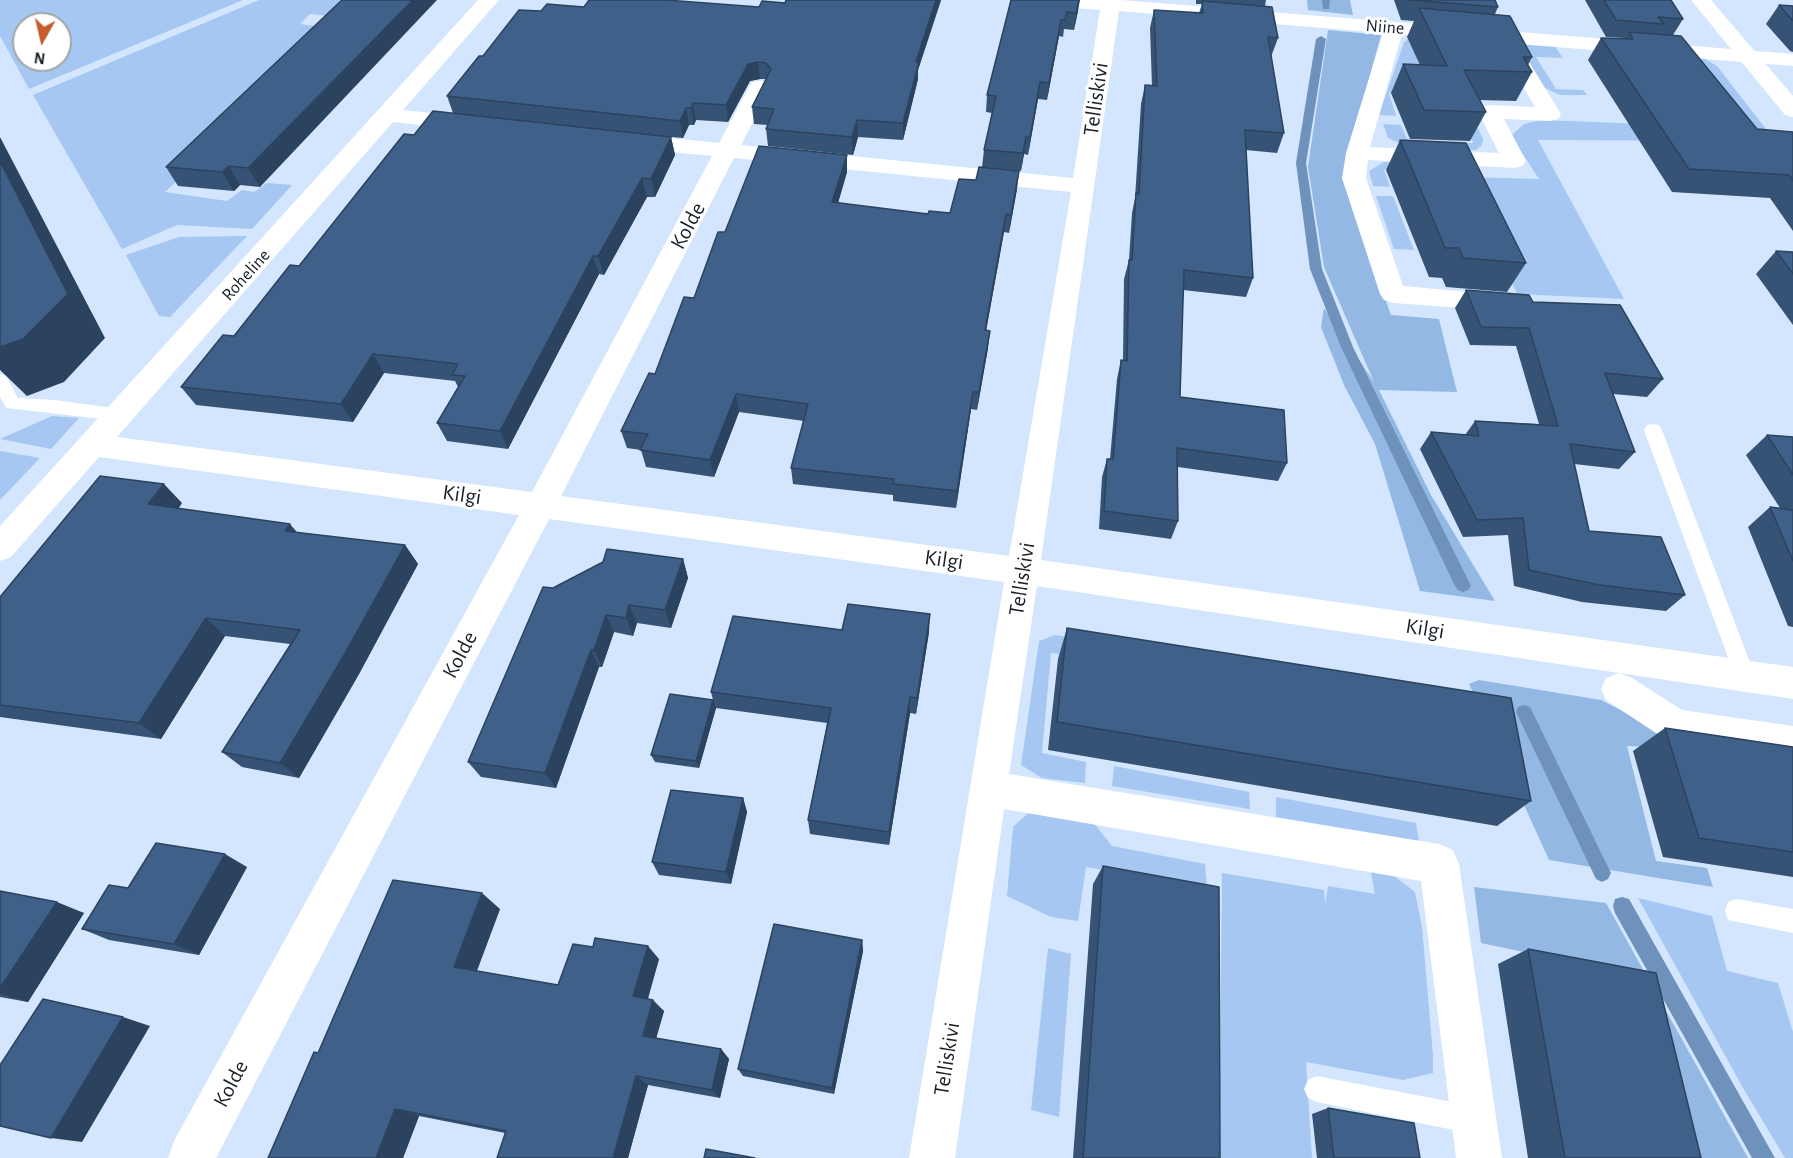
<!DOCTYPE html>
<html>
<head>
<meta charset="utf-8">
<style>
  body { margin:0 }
  #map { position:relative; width:1793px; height:1158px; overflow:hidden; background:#d3e6fd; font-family:"Alegreya Sans",sans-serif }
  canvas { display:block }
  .north { position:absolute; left:12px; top:12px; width:60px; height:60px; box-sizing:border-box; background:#fff; border:2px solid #a2a5a8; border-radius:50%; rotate:188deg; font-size:16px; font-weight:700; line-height:24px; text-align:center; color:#171e26 }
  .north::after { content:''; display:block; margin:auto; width:21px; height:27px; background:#c45e2f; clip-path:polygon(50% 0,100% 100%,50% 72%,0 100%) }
</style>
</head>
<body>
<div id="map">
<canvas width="1793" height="1158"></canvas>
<div class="north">N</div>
</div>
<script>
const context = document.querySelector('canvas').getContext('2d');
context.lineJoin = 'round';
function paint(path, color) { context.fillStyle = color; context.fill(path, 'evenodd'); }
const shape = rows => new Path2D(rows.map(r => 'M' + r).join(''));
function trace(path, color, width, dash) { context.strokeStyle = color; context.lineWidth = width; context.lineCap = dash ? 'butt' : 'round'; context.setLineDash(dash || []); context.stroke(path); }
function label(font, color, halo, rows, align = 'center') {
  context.font = font + ' "Alegreya Sans",sans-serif'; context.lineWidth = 6; context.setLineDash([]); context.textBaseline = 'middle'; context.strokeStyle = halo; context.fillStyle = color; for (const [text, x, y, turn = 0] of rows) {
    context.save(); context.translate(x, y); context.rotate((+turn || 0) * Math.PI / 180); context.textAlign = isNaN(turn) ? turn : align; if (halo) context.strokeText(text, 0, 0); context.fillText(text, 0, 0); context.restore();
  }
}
const green = shape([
  [0,0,243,0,29,89,0,36],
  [24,24,60,24,60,60,24,60],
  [259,0,354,0,337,17,310,14,300,24,321,27,204,155,165,192,227,201,242,190,254,192,267,183,292,185,252,229,177,225,122,249,33,95],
  [1411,36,1442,39,1417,92,1389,93,1396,116,1379,115,1404,42],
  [1522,43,1554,45,1563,58,1536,57,1556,89,1583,90,1587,95,1560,95,1543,87,1519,49],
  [1676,55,1702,57,1717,66,1766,129,1731,128],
  [1541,120,1644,124,1773,141,1538,140,1624,299,1517,294,1464,177,1539,179,1511,136,1524,124],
  [1383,124,1401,125,1408,141,1473,143,1466,128,1478,128,1483,139,1482,145,1476,150,1408,147,1388,138],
  [1384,162,1449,166,1451,171,1384,169,1390,187,1373,186,1369,171],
  [1376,196,1393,196,1414,250,1394,249],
  [247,236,170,317,159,316,126,255,179,237],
  [52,416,79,418,51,449,0,439],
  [0,451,40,458,0,500],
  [1055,635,1085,640,1090,657,1051,653,1042,753,1086,762,1085,783,1042,778,1021,765,1039,641],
  [1114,766,1249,792,1250,809,1112,786],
  [1276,797,1416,823,1419,841,1276,817],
  [1037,805,1086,813,1112,846,1205,864,1207,888,1086,867,1078,921,1051,917,1007,896,1013,827],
  [1369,862,1380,865,1415,892,1422,927,1433,1055,1433,1073,1403,1080,1306,1062,1312,1158,1219,1158,1222,873,1324,890,1325,904,1328,886,1375,894],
  [1638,898,1712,916,1727,971,1778,983,1793,1032,1793,1158,1785,1158,1743,1088],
  [1048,948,1071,954,1059,1117,1031,1110]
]);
const forest = shape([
  [1307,0,1350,0,1353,15,1308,10],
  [1328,30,1381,35,1342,178,1391,315,1439,319,1457,392,1379,390,1431,495,1495,601,1420,591,1375,444,1344,385,1321,327,1324,308,1374,382,1324,267,1308,167],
  [1479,680,1601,700,1663,732,1673,748,1627,746,1656,861,1707,868,1713,887,1549,860,1469,684],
  [1474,887,1606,903,1748,1158,1669,1158,1624,973,1481,943]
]);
const stream = shape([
  [1322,0,1330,0,1329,9,1323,9,1322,0],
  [1321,36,1326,39,1306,163,1322,269,1353,347,1471,586,1468,590,1463,592,1458,590,1455,586,1341,347,1310,269,1296,163,1316,39,1321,36],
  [1524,705,1530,707,1608,867,1611,873,1608,879,1602,882,1596,879,1516,712,1518,707,1524,705],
  [1622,897,1629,899,1775,1158,1752,1158,1615,913,1613,906,1615,899,1622,897]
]);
const service = shape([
  [0,374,6,376,18,398,55,400,120,409,126,411,129,415,126,419,120,421,6,408,0,397,0,374],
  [1653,424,1659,425,1662,430,1755,676,1752,682,1745,685,1738,682,1735,676,1644,430,1647,425,1653,424],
  [1737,899,1793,909,1793,933,1728,920,1725,911,1728,902,1737,899],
  [1317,1076,1473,1106,1483,1110,1487,1120,1483,1130,1473,1134,1317,1102,1308,1098,1304,1089,1308,1080,1317,1076]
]);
const minor = shape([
  [478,0,499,0,403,110,471,117,479,119,482,124,479,129,471,131,393,122,117,437,532,492,712,156,629,148,621,146,618,141,621,136,629,134,719,143,749,87,752,82,760,81,768,82,771,87,741,145,1073,178,1100,10,1049,6,1042,4,1039,0,1121,0,1793,54,1793,66,1518,44,1561,114,1558,119,1550,121,1504,119,1526,161,1522,166,1514,168,1368,160,1366,178,1403,286,1515,296,1519,302,1515,308,1506,311,1393,303,1384,300,1380,294,1342,178,1346,153,1383,33,1119,11,1041,560,1793,667,1793,699,1037,586,1009,774,1439,844,1453,850,1459,864,1502,1158,1456,1158,1421,881,1004,809,955,1158,909,1158,1004,582,549,519,216,1158,168,1158,174,1141,519,515,99,457,11,557,0,561,0,526,478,0],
  [1402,34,1497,42,1535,107,1489,105,1481,107,1478,112,1499,153,1370,147,1402,34],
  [734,158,1071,192,1009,556,561,496,734,158],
  [1619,673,1632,678,1682,710,1793,726,1793,760,1675,742,1662,737,1606,700,1601,689,1606,678,1619,673]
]);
const secondary = shape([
  [1691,0,1711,0,1793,96,1793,117,1785,115,1691,0]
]);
const wall = shape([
  [342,0,260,187,240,185,234,191,178,186,166,167],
  [786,0,941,0,918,70,918,79,903,140,858,137,853,155,768,146,766,129,768,125,754,124,752,107,766,79,760,79,750,81,728,122,696,120,694,125,689,125,683,138,671,137,675,155,655,197,647,197,604,275,599,274,508,449,447,441,437,423,458,387,455,381,384,373,353,422,196,405,181,387,234,336,299,266,414,135,453,113,447,96,483,56,541,11,584,7,759,7,785,3],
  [1011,0,1080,0,1074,30,1064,29,1063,37,1059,36,1047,100,1038,99,1028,155,1024,154,1021,171,982,167,984,150,992,113,986,112,987,95],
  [1196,0,1266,0,1265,6,1278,38,1271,57,1284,133,1277,153,1246,150,1253,278,1246,297,1183,290,1180,397,1287,463,1278,481,1178,467,1178,521,1171,539,1099,529,1102,477,1107,459,1110,459,1117,379,1121,360,1123,360,1124,279,1129,260,1132,213,1135,198,1141,104,1145,85,1152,86,1150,28,1154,10,1199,13,1202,4,1196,4],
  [1394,0,1495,0,1498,7,1495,14,1532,57,1528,65,1532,72,1516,101,1479,100,1486,112,1470,141,1410,139,1391,93,1403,64,1420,65,1407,37,1414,21,1401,20],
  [1585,0,1671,0,1683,19,1673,35,1757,129,1793,132,1793,231,1770,198,1672,192,1588,60,1601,38,1625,38,1606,37],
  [1779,5,1793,6,1793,52,1790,51,1766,24],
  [1400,140,1526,263,1507,292,1446,287,1442,278,1429,277,1386,170],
  [847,155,847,172,838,203,928,214,950,213,1017,189,1009,233,1004,232,986,330,988,348,977,410,971,409,956,508,893,501,893,495,793,484,791,468,804,421,739,412,714,477,646,467,641,450,627,448,621,431,655,374,694,298,725,232],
  [1776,251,1793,252,1793,325,1756,274],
  [1466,290,1533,302,1663,379,1647,397,1613,394,1635,452,1619,469,1574,464,1589,531,1685,595,1666,611,1582,602,1514,586,1508,535,1463,537,1420,449,1431,432,1465,435,1475,421,1539,424,1516,346,1470,345,1455,308],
  [1767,435,1793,437,1793,627,1788,626,1748,527,1770,507,1780,508,1746,455],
  [182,503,178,509,298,533,405,545,418,564,359,674,299,778,242,767,222,752,290,644,225,636,161,739,0,717,0,597],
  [683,559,688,578,671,628,637,623,633,636,614,632,602,667,599,667,556,788,481,777,468,762,553,588],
  [1067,628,1531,801,1497,826,1048,750,1058,659],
  [842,630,929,632,916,714,910,713,889,845,810,834,808,820,827,723,716,708,699,768,655,762,651,755,713,700,711,692],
  [1665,728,1793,747,1793,877,1663,857,1633,751],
  [743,798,747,812,731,884,659,875,652,862],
  [1103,866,1220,1158,1073,1158,1093,884],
  [247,867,199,955,109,940,82,929,128,888],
  [0,891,84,913,28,1002,0,997],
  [500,909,477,971,558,985,659,959,648,999,664,1011,656,1038,721,1049,729,1059,720,1098,648,1085,628,1158,497,1158,505,1133,419,1116,403,1158,268,1158,318,1053],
  [862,940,863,951,834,1094,743,1076,738,1069],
  [1528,949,1701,1158,1528,1158,1498,964],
  [1328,1108,1420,1158,1317,1158,1312,1114]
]);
const shadedWall = shape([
  [413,0,437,0,260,187,248,168],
  [936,0,941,0,918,70,918,79,903,140,903,123,916,62],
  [1079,0,1078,11,1074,30,1076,13],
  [1061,20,1059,36,1047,100,1049,83],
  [758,62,760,79,750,81,728,122,726,105,748,64],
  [1040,82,1038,99,1028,155,1030,138],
  [693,103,696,120,694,125,691,108],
  [686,108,689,125,683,138,680,121],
  [857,120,858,137,853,155,852,137],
  [0,137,105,338,64,382,27,396,0,370],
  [671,137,675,155,655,197,651,179],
  [1026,137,1024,154,1021,171,1023,153],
  [847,155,847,172,833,220,832,202],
  [229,166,240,185,234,191,222,172],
  [1019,171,1017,189,1009,233,1011,215],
  [642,178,647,197,604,275,598,256],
  [1006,214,1004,232,983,348,985,330],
  [593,256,599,274,508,449,500,431],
  [990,331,988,348,977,410,979,392],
  [373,354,384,373,353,422,341,404],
  [973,392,971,409,956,508,957,491],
  [736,394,739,412,714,477,710,460],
  [164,484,182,503,167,524,148,504],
  [290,524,306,543,285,531],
  [405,545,418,564,359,674,299,778,280,763],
  [683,559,688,578,671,628,665,610],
  [629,605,637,623,633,636,626,618],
  [930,614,929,632,916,714,917,698],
  [606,615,614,632,602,667,594,650],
  [206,618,225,636,161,739,139,723],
  [591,650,599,667,556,788,545,773],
  [910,697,910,713,889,845,889,832],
  [713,700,716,708,699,768,696,761],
  [743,798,747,812,731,884,726,872],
  [225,854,247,867,199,955,174,944],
  [482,893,500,909,473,980,454,967],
  [57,902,84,913,28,1002,0,994,0,988],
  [862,940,863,951,834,1094,832,1088],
  [648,946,659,959,645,1007,633,996],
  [653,1000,664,1011,654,1046,643,1036],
  [123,1017,150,1026,82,1142,51,1138],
  [721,1049,729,1059,720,1098,712,1090],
  [636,1076,648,1085,628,1158,613,1158],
  [395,1109,419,1116,403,1158,376,1158]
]);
const building = shape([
  [342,0,413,0,248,168,229,166,222,172,166,167,342,0],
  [589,0,666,0,759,7,762,1,785,3,786,0,936,0,916,62,919,62,903,123,857,120,852,137,766,129,774,109,752,107,771,69,766,63,758,62,748,64,726,105,693,103,691,108,686,108,680,121,447,96,479,56,483,56,519,10,541,11,547,4,584,7,589,0],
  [1011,0,1079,0,1076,13,1067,12,1065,20,1061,20,1049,83,1040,82,1030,138,1026,137,1023,153,984,150,996,96,987,95,1011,0],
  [1409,0,1495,0,1498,7,1409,0],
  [1604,0,1671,0,1683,19,1658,17,1664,24,1616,20,1604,0],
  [1202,1,1272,7,1278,38,1268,37,1284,133,1245,130,1253,278,1184,270,1180,397,1284,410,1287,463,1177,448,1178,521,1104,511,1107,459,1113,459,1121,360,1127,361,1129,260,1132,260,1136,193,1139,194,1145,85,1157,86,1154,10,1203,13,1202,1],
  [1779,5,1793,6,1793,21,1779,5],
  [1419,8,1510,16,1532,57,1523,57,1532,72,1464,70,1486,112,1424,110,1403,64,1447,66,1419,8],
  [1629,32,1681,36,1757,129,1793,132,1793,181,1789,175,1689,169,1601,38,1633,39,1629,32],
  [433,111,671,137,651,179,642,178,598,256,593,256,500,431,437,423,465,376,452,375,458,364,373,354,341,404,181,387,223,335,234,336,290,265,299,266,404,134,414,135,433,111],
  [1400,140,1466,143,1526,263,1463,258,1459,248,1445,248,1400,140],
  [759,146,847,155,832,202,928,214,929,211,950,213,959,179,976,180,979,167,1019,171,1011,215,1006,214,985,330,990,331,979,392,973,392,957,491,893,484,894,479,791,468,808,404,736,394,710,460,640,450,648,434,621,431,649,373,655,374,684,297,694,298,718,232,725,232,759,146],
  [0,161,68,294,23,339,0,347,0,161],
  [1776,251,1793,252,1793,274,1776,251],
  [1466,290,1529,295,1533,302,1620,305,1663,379,1605,373,1635,452,1570,444,1589,531,1661,537,1685,595,1599,585,1529,570,1523,518,1477,520,1431,432,1479,436,1475,421,1558,426,1529,328,1481,327,1466,290],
  [1767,435,1793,437,1793,475,1767,435],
  [100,476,164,484,148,504,290,524,285,531,405,545,343,657,280,763,222,752,300,630,206,618,139,723,0,705,0,597,100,476],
  [1770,507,1793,510,1793,561,1770,507],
  [607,549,683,559,665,610,629,605,626,618,606,615,594,650,591,650,545,773,468,762,543,587,553,588,603,562,607,549],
  [848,604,930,614,917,698,910,697,889,832,808,820,831,708,711,692,733,616,842,630,848,604],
  [1067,628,1511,698,1531,801,1057,722,1067,628],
  [670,694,713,700,696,761,651,755,670,694],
  [1665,728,1793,747,1793,852,1699,838,1665,728],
  [671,790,743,798,726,872,652,862,671,790],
  [156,843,225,854,174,944,82,929,109,885,128,888,156,843],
  [1103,866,1219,887,1220,1158,1083,1158,1103,866],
  [393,880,482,893,454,967,558,985,573,944,593,947,595,938,648,946,633,996,653,1000,643,1036,721,1049,712,1090,636,1076,613,1158,497,1158,506,1131,395,1109,376,1158,268,1158,314,1052,318,1053,393,880],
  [0,891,57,902,0,988,0,891],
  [774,924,862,940,832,1088,738,1069,774,924],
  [1528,949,1656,973,1701,1158,1565,1158,1528,949],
  [43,999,123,1017,51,1138,0,1126,0,1065,43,999],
  [1328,1108,1414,1123,1420,1158,1334,1158,1328,1108],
  [706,1149,755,1158,704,1158,706,1149]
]);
const farStreetnames = [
  ["Niine",1385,27,5],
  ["Roheline",246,275,-48]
];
const streetNames = [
  ["Telliskivi",1096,99,-82],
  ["Kolde",688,226,-62],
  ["Kilgi",462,495,8],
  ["Kilgi",944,560,8],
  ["Telliskivi",1022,579,-81],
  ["Kilgi",1425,629,9],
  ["Kolde",460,655,-62],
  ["Telliskivi",947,1059,-81],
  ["Kolde",231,1084,-62]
];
paint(green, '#a5c7f1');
paint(forest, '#93b8e4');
paint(stream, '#6f92bd');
paint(service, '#fff');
paint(minor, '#fff');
paint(secondary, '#fff');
paint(wall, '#365375');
paint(shadedWall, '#2c435f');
paint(building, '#3f6088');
trace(building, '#2c435f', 1.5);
label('18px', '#171e26', '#fff', farStreetnames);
label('22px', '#171e26', '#fff', streetNames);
</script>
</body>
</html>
